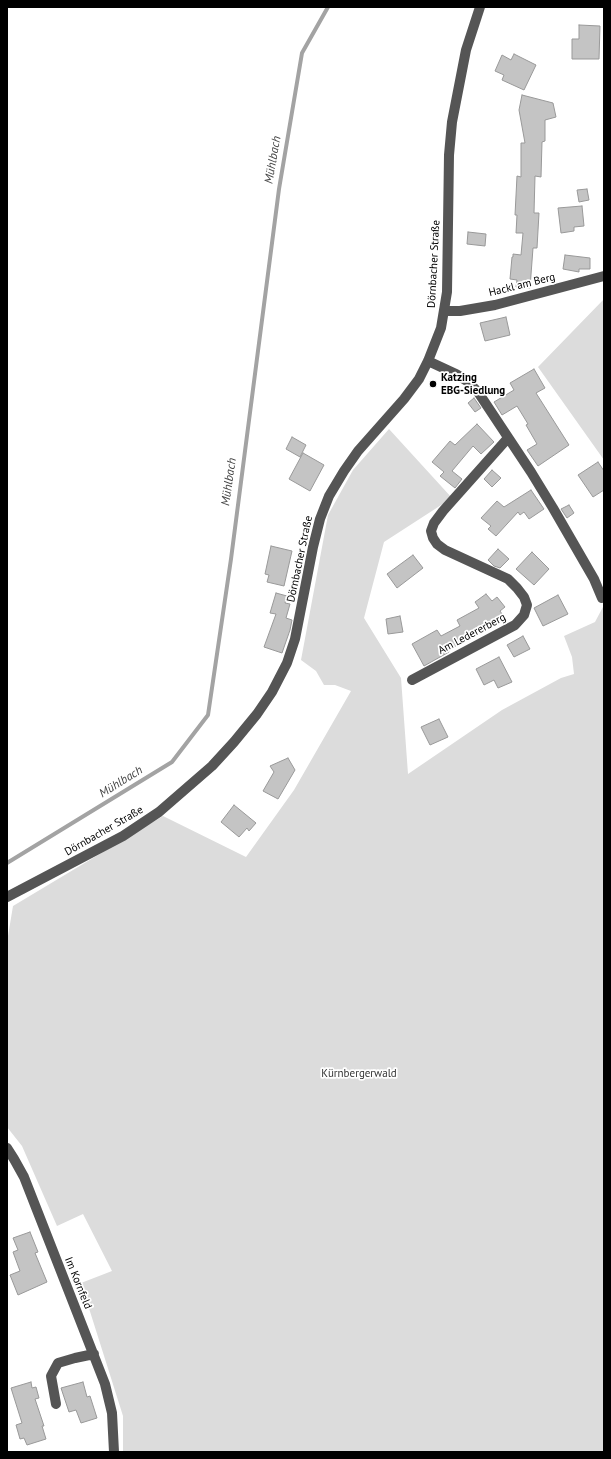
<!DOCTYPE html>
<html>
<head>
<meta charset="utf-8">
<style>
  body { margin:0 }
  #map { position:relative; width:611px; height:1459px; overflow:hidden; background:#fff; font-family:"PT Sans",sans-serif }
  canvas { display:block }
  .frame { position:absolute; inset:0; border:8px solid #000; pointer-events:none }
</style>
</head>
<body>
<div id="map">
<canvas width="611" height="1459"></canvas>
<div class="frame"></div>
</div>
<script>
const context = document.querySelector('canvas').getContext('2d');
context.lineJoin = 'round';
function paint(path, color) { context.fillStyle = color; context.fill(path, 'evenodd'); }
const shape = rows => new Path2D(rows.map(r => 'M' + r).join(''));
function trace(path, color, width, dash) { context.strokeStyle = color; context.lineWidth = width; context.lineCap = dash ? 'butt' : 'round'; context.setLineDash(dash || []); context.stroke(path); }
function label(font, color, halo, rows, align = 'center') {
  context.font = font + ' "PT Sans",sans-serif'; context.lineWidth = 3.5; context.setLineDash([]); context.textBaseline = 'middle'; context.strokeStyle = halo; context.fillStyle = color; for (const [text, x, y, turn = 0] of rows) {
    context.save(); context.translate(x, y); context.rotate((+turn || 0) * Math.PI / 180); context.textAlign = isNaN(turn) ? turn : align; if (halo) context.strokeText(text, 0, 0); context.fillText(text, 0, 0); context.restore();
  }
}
const green = shape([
  [604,299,604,460,538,367],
  [389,429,452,498,384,542,364,618,401,678,408,774,502,710,561,678,574,674,572,657,564,636,595,622,604,605,604,1452,123,1452,123,1416,81,1283,112,1271,83,1214,57,1226,22,1146,7,1127,7,942,13,906,163,816,246,857,294,790,351,691,335,685,324,685,316,671,301,660,328,515,353,470]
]);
const stream = shape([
  [7,863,172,762,208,715,231,559,279,189,302,53,328,7]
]);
const building = shape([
  [579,25,600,26,599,59,572,59,572,39,579,39,579,25],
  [514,54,536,65,524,90,502,80,504,75,495,71,502,55,511,60,514,54],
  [522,95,553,103,556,117,545,120,545,141,542,142,541,177,535,176,534,213,539,213,537,248,533,248,530,288,516,287,517,280,510,279,512,257,513,257,513,254,521,255,523,233,516,233,517,215,515,215,517,176,521,177,521,143,525,143,519,110,522,95],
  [587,189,589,200,579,202,577,190,587,189],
  [582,206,584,226,574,227,574,231,561,233,558,208,582,206],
  [468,232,486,234,485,246,467,244,468,232],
  [565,255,590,258,590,269,579,269,579,272,563,269,565,255],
  [506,317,510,335,485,341,480,323,506,317],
  [534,369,545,388,536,393,569,445,538,466,527,450,537,444,526,425,528,424,517,406,502,415,494,402,514,390,510,383,534,369],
  [474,398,481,408,475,412,468,403,474,398],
  [477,424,494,442,481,454,473,446,452,471,462,479,455,488,440,476,444,472,432,462,450,441,455,445,477,424],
  [292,437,306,445,300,457,286,449,292,437],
  [303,453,324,465,310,491,289,479,303,453],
  [598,462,604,471,604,490,593,497,578,475,598,462],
  [492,470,501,478,492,487,484,479,492,470],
  [531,490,544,509,529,519,524,512,520,515,518,512,496,536,488,529,491,526,481,518,497,501,504,507,531,490],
  [569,505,574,513,567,518,561,509,569,505],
  [271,546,292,551,284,586,267,582,269,575,265,574,271,546],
  [498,549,509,559,500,568,494,566,488,560,498,549],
  [532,552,549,569,534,585,516,569,532,552],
  [413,555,423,568,397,588,387,574,413,555],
  [276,593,287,596,285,603,290,604,286,618,292,620,290,630,282,653,264,647,276,614,270,613,276,593],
  [486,594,492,601,497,597,505,607,500,611,504,617,497,624,448,650,449,652,424,666,412,644,437,630,441,636,460,626,457,620,479,608,475,602,486,594],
  [558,595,568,614,543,626,534,608,558,595],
  [400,616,403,632,388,634,386,619,400,616],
  [523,636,530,649,514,657,507,645,523,636],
  [499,657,512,682,498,688,494,680,484,685,476,669,499,657],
  [439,719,448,737,430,745,421,727,439,719],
  [288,758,295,770,278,799,263,791,274,772,270,766,288,758],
  [234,805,256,823,249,831,247,828,239,837,221,822,234,805],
  [30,1232,38,1252,35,1253,47,1282,18,1295,10,1275,20,1271,13,1252,18,1250,13,1238,30,1232],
  [31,1382,32,1388,36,1387,39,1398,35,1399,44,1426,42,1426,46,1439,27,1445,24,1438,20,1439,16,1425,22,1423,11,1388,31,1382],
  [83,1382,87,1397,90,1396,97,1418,81,1423,76,1410,69,1412,61,1388,83,1382]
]);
const minor = shape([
  [444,311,460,311,495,305,604,276],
  [428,361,456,374,467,381,478,392,531,472,553,508,594,579,602,598],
  [412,680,515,625,524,615,527,605,524,597,517,588,508,579,445,550,437,544,433,538,431,531,434,523,443,511,508,438],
  [7,897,123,836,159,812,212,766,234,742,257,714,272,692,287,663,295,639,313,547,320,519,329,496,344,471,358,451,404,399,419,379,428,361,441,328,447,292,449,155,452,122,466,50,480,7],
  [7,1148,14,1159,24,1177,105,1384,112,1413,114,1452],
  [56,1404,51,1376,58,1363,75,1358,94,1354]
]);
const markers = [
  [433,384,4,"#000"]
];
const streetNames = [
  ["Dörnbacher Straße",434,264,-87],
  ["Hackl am Berg",522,285,-14],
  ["Dörnbacher Straße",300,559,-78],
  ["Am Ledererberg",472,634,-28],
  ["Dörnbacher Straße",104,831,-30],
  ["Im Kornfeld",78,1283,68]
];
const poiNames = [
  ["Katzing",441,378],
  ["EBG-Siedlung",441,391]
];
const parkNames = [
  ["Kürnbergerwald",359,1074]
];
const waterNames = [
  ["Mühlbach",273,160,-80],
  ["Mühlbach",229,482,-82],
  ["Mühlbach",121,782,-32]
];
paint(green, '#dcdcdc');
trace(stream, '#a3a3a3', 4);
paint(building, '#c4c4c4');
trace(building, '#999', 1);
trace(minor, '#555', 10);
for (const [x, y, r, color] of markers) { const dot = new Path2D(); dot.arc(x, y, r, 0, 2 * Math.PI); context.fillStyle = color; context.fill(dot); trace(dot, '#fff', 1.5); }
label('11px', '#000', '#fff', streetNames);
label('bold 11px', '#000', '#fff', poiNames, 'left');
label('11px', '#333', '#fff', parkNames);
label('italic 12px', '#444', '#fff', waterNames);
</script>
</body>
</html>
